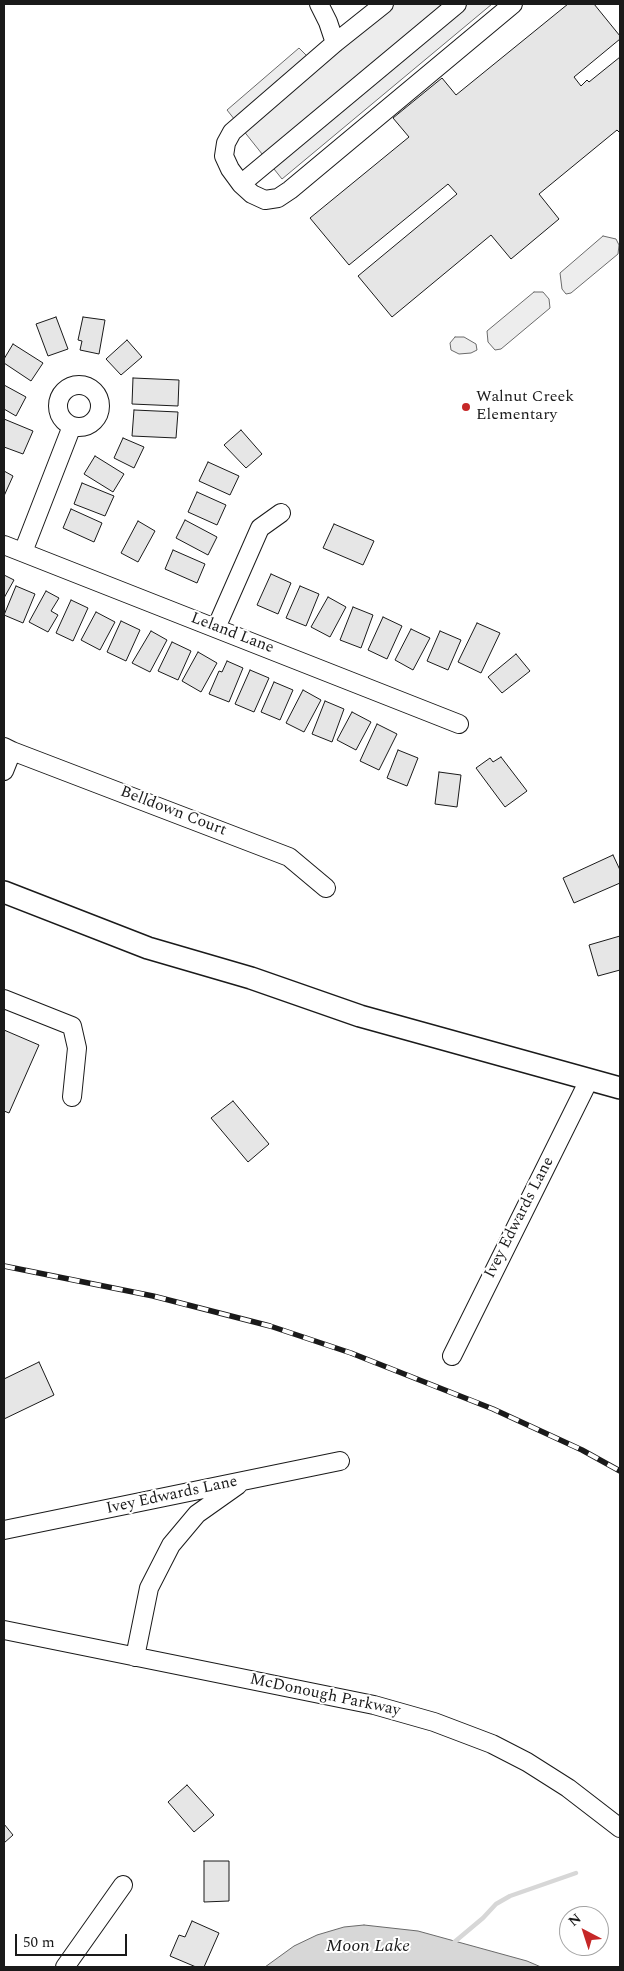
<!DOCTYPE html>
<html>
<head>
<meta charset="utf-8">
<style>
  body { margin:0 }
  #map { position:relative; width:624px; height:1971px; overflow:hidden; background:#fff; font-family:Spectral,serif }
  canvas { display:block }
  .frame { position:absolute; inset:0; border:5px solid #1a1a1a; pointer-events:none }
  .north { position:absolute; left:559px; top:1906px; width:50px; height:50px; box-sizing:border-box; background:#fff; border:1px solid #a3a3a3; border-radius:50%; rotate:320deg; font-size:14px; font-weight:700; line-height:20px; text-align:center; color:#1a1a1a }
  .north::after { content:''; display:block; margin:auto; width:18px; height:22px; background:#c62828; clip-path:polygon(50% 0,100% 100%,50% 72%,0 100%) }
  .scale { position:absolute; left:15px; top:1934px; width:112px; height:22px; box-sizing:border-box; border:2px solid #1a1a1a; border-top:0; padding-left:6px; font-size:15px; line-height:18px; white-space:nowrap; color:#1a1a1a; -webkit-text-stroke:4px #fff; paint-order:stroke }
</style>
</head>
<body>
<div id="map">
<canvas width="624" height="1971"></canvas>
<div class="frame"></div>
<div class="north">N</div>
<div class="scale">50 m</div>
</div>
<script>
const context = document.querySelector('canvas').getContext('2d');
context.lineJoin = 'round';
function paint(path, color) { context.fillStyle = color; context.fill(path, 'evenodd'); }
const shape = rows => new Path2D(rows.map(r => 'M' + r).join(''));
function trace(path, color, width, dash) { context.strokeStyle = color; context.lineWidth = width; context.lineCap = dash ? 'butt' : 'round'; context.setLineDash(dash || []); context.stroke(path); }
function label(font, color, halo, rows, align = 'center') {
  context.font = font + ' Spectral,serif'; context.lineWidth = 4; context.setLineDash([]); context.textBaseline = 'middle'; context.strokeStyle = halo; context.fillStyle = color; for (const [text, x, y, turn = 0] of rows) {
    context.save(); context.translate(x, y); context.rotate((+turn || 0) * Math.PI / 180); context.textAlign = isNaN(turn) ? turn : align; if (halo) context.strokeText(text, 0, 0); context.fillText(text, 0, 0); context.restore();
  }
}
const built = shape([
  [373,4,492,4,282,179,227,110,299,48,309,58,373,4],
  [603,236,616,239,619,245,618,254,571,293,566,294,562,289,560,273,603,236],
  [534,292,543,292,549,299,550,308,501,349,495,350,488,342,487,331,534,292],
  [455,337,464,337,476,344,477,350,471,353,459,354,451,350,450,343,455,337]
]);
const water = shape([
  [364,1925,418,1931,527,1961,541,1967,265,1967,294,1946,317,1935,344,1927,364,1925]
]);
const stream = shape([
  [452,1944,483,1918,496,1904,510,1896,576,1873]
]);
const building = shape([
  [568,4,594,4,620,36,620,39,574,77,581,86,587,80,589,82,620,57,620,133,617,130,539,194,559,219,511,259,491,235,392,317,358,276,457,194,448,184,349,265,310,218,409,137,393,118,442,78,456,95,568,4],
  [56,317,68,349,48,356,36,324,56,317],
  [83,317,105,320,99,354,80,350,82,341,78,340,83,317],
  [127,340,142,357,121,375,106,359,127,340],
  [13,344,43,363,31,381,4,363,4,359,13,344],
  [133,378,179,380,178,406,132,404,133,378],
  [4,385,26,397,16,416,4,409,4,385],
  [134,410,178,412,176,438,132,436,134,410],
  [4,419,33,431,23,454,4,447,4,419],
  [241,430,262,454,246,468,224,445,241,430],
  [123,438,144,447,134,468,114,458,123,438],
  [95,456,124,474,113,492,84,474,95,456],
  [208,462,239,476,230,495,199,481,208,462],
  [4,471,13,476,4,496,4,471],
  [82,483,114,496,105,516,74,504,82,483],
  [197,492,226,505,217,525,188,512,197,492],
  [71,509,102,523,94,542,63,528,71,509],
  [185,520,217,537,208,555,176,538,185,520],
  [138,521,155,531,138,562,121,553,138,521],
  [334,524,374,541,363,565,323,548,334,524],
  [173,550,205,564,197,583,165,569,173,550],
  [271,574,291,583,278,614,257,605,271,574],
  [4,575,14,580,4,598,4,575],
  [16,586,35,594,23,623,4,615,16,586],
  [300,586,319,594,306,626,286,618,300,586],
  [46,591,59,598,51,611,58,615,48,632,29,622,46,591],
  [328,597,346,607,330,637,311,627,328,597],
  [71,600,88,608,73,641,56,633,71,600],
  [353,607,373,615,361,648,340,640,353,607],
  [96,612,115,622,100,650,81,640,96,612],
  [383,617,402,626,387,659,368,650,383,617],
  [121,621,140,630,126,661,107,652,121,621],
  [477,623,500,633,481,673,458,662,477,623],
  [411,629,430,638,413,670,395,660,411,629],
  [151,631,167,640,150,672,132,663,151,631],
  [440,631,461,640,448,670,427,661,440,631],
  [172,642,191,651,178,680,158,671,172,642],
  [198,652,217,663,201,692,182,681,198,652],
  [516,654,530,671,502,693,488,677,516,654],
  [227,661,243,668,229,702,209,694,219,671,222,672,227,661],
  [250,670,269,678,254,712,235,704,250,670],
  [274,682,293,690,280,720,261,712,274,682],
  [303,690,321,700,304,732,286,723,303,690],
  [325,701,344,709,332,742,312,734,325,701],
  [352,712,371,722,356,750,337,740,352,712],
  [377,724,397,734,379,770,360,761,377,724],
  [398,750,418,758,407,786,387,778,398,750],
  [501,757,527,791,505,807,476,768,490,758,493,762,501,757],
  [439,772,461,775,457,807,435,804,439,772],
  [613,855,620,870,620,883,574,903,563,878,613,855],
  [620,936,620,970,598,976,589,945,620,936],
  [4,1030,39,1045,9,1113,4,1111,4,1030],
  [233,1101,269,1144,248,1162,211,1118,233,1101],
  [39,1362,54,1395,4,1419,4,1379,39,1362],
  [187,1785,214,1815,194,1832,168,1802,187,1785],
  [4,1824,13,1835,4,1843,4,1824],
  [204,1861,229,1861,229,1901,204,1902,204,1861],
  [192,1921,219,1933,204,1967,196,1967,170,1956,179,1935,185,1937,192,1921]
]);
const minor = shape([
  [319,4,328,22,335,43],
  [384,4,335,43,232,132,226,143,224,156,230,169,241,184,252,194,265,200,278,198,290,190,513,4],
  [241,184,457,4],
  '58 406a21 21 0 1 1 42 0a21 21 0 1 1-42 0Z',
  [4,545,459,724],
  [23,552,72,426],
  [216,628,260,528,281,513],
  [4,747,12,751,4,771],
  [12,751,289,857,326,888],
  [4,999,72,1026,77,1048,72,1097],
  [452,1356,589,1080],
  [4,1530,340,1461],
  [4,1630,374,1705,434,1722,492,1744,527,1762,568,1788,620,1828],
  [135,1657,149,1588,171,1545,197,1514,238,1485],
  [65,1967,123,1885]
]);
const major = shape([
  [4,892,148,948,251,978,360,1016,620,1088]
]);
const rail = shape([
  [4,1266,153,1296,270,1326,351,1353,493,1409,582,1450,620,1471]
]);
const markers = [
  [466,407,5,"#c62828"]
];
const poiNames = [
  ["Walnut Creek",476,398],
  ["Elementary",476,416]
];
const streetNames = [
  ["Leland Lane",232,634,21],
  ["Belldown Court",173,812,21],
  ["Ivey Edwards Lane",520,1218,-63],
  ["Ivey Edwards Lane",172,1496,-12],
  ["McDonough Parkway",325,1696,12]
];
const waterNames = [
  ["Moon Lake",368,1947]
];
paint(built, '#ededed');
trace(built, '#6a6a6a', 1);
paint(water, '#d7d7d7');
trace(water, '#6a6a6a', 1);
trace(stream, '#d7d7d7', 4.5);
paint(building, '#e6e6e6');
trace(building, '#1a1a1a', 1);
trace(minor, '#1a1a1a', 20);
trace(major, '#1a1a1a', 24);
trace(minor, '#fff', 18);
trace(major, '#fff', 21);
trace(rail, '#1a1a1a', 5.5);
trace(rail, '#fff', 4, [11]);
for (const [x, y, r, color] of markers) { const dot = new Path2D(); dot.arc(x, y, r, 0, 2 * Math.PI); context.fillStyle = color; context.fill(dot); trace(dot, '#fff', 2); }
label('16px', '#1a1a1a', '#fff', poiNames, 'left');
label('16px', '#1a1a1a', '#fff', streetNames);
label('italic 18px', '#1a1a1a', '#fff', waterNames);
</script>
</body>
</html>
